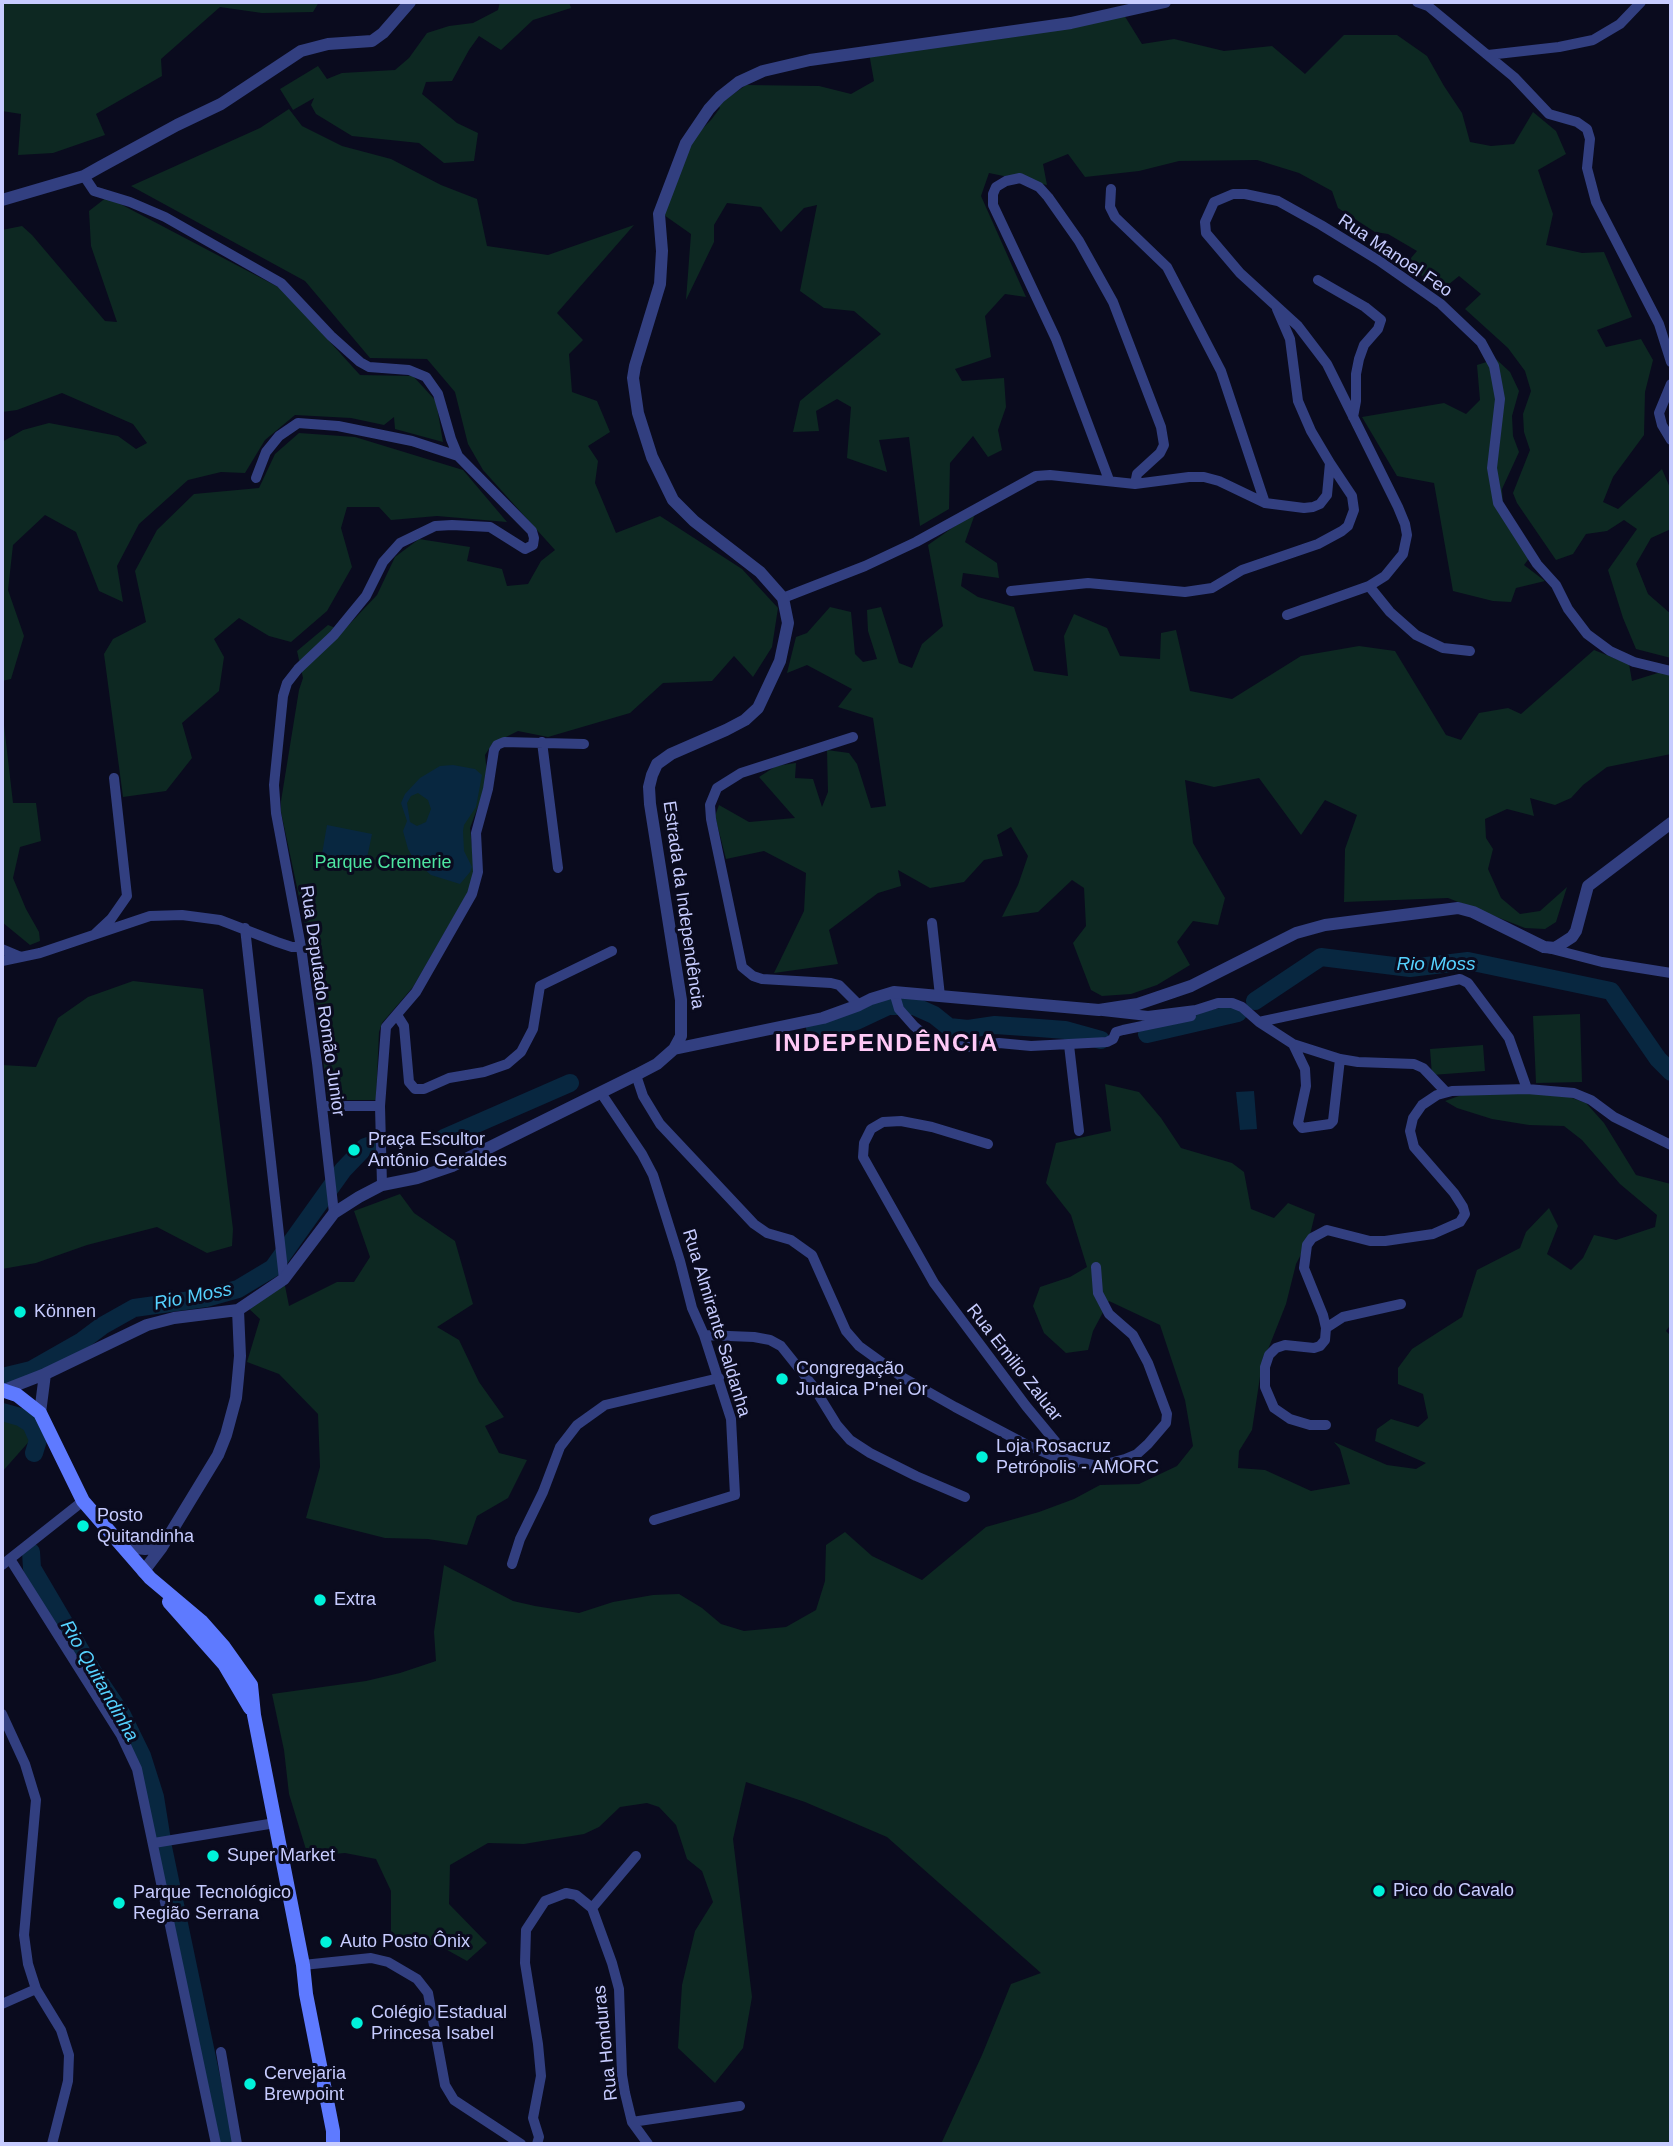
<!DOCTYPE html>
<html>
<head>
<meta charset="utf-8">
<style>
  body { margin:0 }
  #map { position:relative; width:1673px; height:2146px; overflow:hidden; background:#0a0b1e; font-family:Arial,sans-serif }
  canvas { display:block }
  .frame { position:absolute; inset:0; border:4px solid #c7ccff; pointer-events:none }
</style>
</head>
<body>
<div id="map">
<canvas width="1673" height="2146"></canvas>
<div class="frame"></div>
</div>
<script>
const context = document.querySelector('canvas').getContext('2d');
context.lineJoin = 'round';
function paint(path, color) { context.fillStyle = color; context.fill(path, 'evenodd'); }
const shape = rows => new Path2D(rows.map(r => 'M' + r).join(''));
function trace(path, color, width, dash) { context.strokeStyle = color; context.lineWidth = width; context.lineCap = dash ? 'butt' : 'round'; context.setLineDash(dash || []); context.stroke(path); }
function label(font, color, halo, rows, align = 'center') {
  context.font = font + ' Arial,sans-serif'; context.lineWidth = 6; context.setLineDash([]); context.textBaseline = 'middle'; context.strokeStyle = halo; context.fillStyle = color; for (const [text, x, y, turn = 0] of rows) {
    context.save(); context.translate(x, y); context.rotate((+turn || 0) * Math.PI / 180); context.textAlign = isNaN(turn) ? turn : align; if (halo) context.strokeText(text, 0, 0); context.fillText(text, 0, 0); context.restore();
  }
}
const green = shape([
  [2,2,319,2,313,12,262,13,220,7,161,59,162,76,96,114,105,135,53,153,18,155,21,114,2,111],
  [500,2,569,2,571,8,533,20,501,50,479,36,469,50,452,81,426,82,422,94,457,123,478,133,474,161,444,163,419,143,352,136,316,114,311,105,314,98,293,110,280,89,318,66,327,79,342,73,395,70,409,58,427,33,449,26,473,23,498,10],
  [1124,15,1142,44,1174,39,1224,51,1272,46,1305,74,1344,35,1397,35,1427,56,1444,86,1462,113,1470,142,1491,146,1514,144,1533,112,1556,131,1566,154,1538,170,1553,214,1546,245,1582,253,1604,252,1632,317,1597,330,1606,347,1641,339,1653,360,1645,392,1644,435,1613,477,1603,502,1618,509,1662,469,1671,490,1671,529,1651,538,1636,564,1648,594,1671,614,1671,658,1636,649,1623,618,1608,570,1637,529,1624,520,1607,531,1586,534,1573,554,1556,560,1517,503,1513,493,1530,450,1524,432,1523,414,1531,391,1525,371,1508,348,1465,309,1481,294,1459,276,1443,289,1405,265,1417,251,1388,234,1375,232,1338,208,1332,191,1299,173,1257,160,1179,161,1139,171,1085,177,1068,154,1043,164,1047,185,989,173,981,196,1026,297,1005,294,985,316,991,357,955,369,962,381,1004,378,1006,407,998,430,1002,450,988,457,973,436,950,463,949,509,920,526,909,437,879,440,887,472,847,458,851,407,837,399,816,411,819,431,793,432,800,401,881,334,854,311,824,308,800,291,817,205,804,208,781,232,761,207,727,203,714,225,714,242,686,300,691,234,664,215,691,140,711,120,720,108,718,105,746,85,819,86,851,94,874,81,869,53],
  [289,109,302,126,342,146,391,159,441,185,477,199,487,246,548,255,634,225,557,313,583,340,569,354,572,392,597,401,610,432,588,446,598,461,595,483,616,533,660,516,742,569,778,608,772,647,753,677,734,656,712,681,663,683,630,713,548,737,518,731,492,744,485,755,487,773,482,796,470,828,474,866,471,887,413,987,382,1023,379,1032,376,1100,328,1100,309,944,281,812,281,801,299,690,303,678,297,651,328,625,343,631,377,595,395,557,419,539,470,547,467,561,502,569,507,586,528,584,541,561,555,550,483,470,468,444,455,392,427,359,370,358,305,281,131,186,260,128],
  [107,197,282,289,360,375,413,376,436,401,443,442,395,429,394,417,384,425,351,418,295,415,265,440,245,473,221,472,188,480,139,524,117,566,123,602,99,591,76,532,45,515,13,545,8,590,24,636,11,679,2,681,2,442,23,430,49,423,118,436,136,449,147,443,133,424,62,393,17,410,2,412,2,230,22,226,32,235,105,321,117,322,91,246,89,211],
  [1496,359,1510,372,1519,391,1512,416,1513,436,1519,452,1502,489,1503,505,1533,553,1524,565,1545,581,1516,588,1511,602,1493,601,1453,591,1434,483,1397,476,1362,417,1444,403,1466,414,1480,400,1477,365],
  [299,433,355,437,463,470,507,522,437,516,391,520,379,507,347,507,341,528,352,567,327,611,291,642,269,636,239,618,214,639,224,657,219,691,182,723,192,758,166,791,123,797,104,654,113,639,146,622,135,571,157,530,194,494,259,488,275,454],
  [976,511,965,542,997,563,999,578,963,573,961,586,978,597,1014,607,1034,671,1068,676,1064,636,1074,614,1107,628,1120,656,1160,659,1161,633,1176,630,1190,691,1232,699,1301,656,1359,646,1395,651,1446,735,1461,740,1479,713,1508,708,1521,714,1594,650,1629,664,1632,681,1661,672,1671,674,1671,754,1607,767,1583,785,1571,798,1555,805,1530,798,1534,816,1507,809,1485,819,1486,838,1493,849,1488,869,1501,898,1520,914,1540,911,1567,887,1556,922,1545,929,1525,928,1448,898,1344,902,1345,849,1357,815,1325,800,1301,835,1259,778,1214,787,1185,780,1193,843,1225,898,1218,925,1193,921,1177,942,1190,965,1157,985,1131,994,1102,996,1091,990,1073,943,1086,926,1084,888,1072,880,1038,912,1002,917,1018,885,1028,856,1011,827,997,835,1003,856,984,860,964,882,930,888,898,870,901,886,878,893,829,930,838,964,774,973,804,911,806,873,764,851,726,859,715,816,719,805,749,822,795,818,759,777,776,766,796,763,795,778,813,779,822,807,828,792,827,750,849,753,857,764,871,808,886,806,873,718,838,707,852,689,807,665,787,673,796,637,807,633,830,607,851,612,855,654,863,662,877,659,868,631,867,610,881,607,899,663,912,668,922,644,943,626,928,545],
  [2,719,4,725,13,803,36,803,41,841,20,847,13,878,26,909,39,932,40,941,30,945,2,922],
  [133,981,203,989,233,1229,232,1246,207,1253,157,1227,87,1245,36,1263,2,1269,2,1065,36,1067,58,1018,88,997],
  [1580,1014,1582,1082,1536,1083,1533,1016],
  [1483,1045,1485,1071,1432,1075,1430,1049],
  [1105,1084,1139,1092,1161,1118,1181,1148,1232,1163,1244,1172,1251,1209,1274,1218,1288,1203,1315,1214,1309,1239,1296,1264,1286,1304,1269,1347,1263,1357,1252,1430,1239,1451,1238,1468,1265,1470,1311,1491,1350,1484,1340,1449,1334,1442,1387,1465,1416,1469,1426,1463,1375,1441,1377,1429,1391,1419,1418,1427,1428,1418,1423,1394,1398,1384,1398,1368,1412,1349,1462,1317,1477,1270,1520,1248,1526,1232,1549,1208,1558,1226,1547,1254,1571,1270,1583,1258,1594,1235,1616,1240,1655,1227,1657,1215,1620,1184,1582,1140,1564,1126,1529,1125,1492,1119,1457,1108,1445,1101,1486,1086,1542,1087,1586,1103,1604,1123,1636,1175,1671,1184,1671,1324,1666,1331,1671,1336,1671,2144,941,2144,982,2055,1011,1984,1041,1973,887,1837,805,1802,746,1782,733,1839,752,1997,743,2048,715,2083,678,2048,682,1985,695,1931,713,1902,702,1871,687,1859,676,1825,659,1807,647,1803,620,1807,599,1827,584,1834,524,1844,488,1843,450,1865,449,1904,487,1943,467,1961,440,1946,391,1940,391,1891,376,1859,345,1853,308,1856,289,1794,284,1750,272,1694,366,1681,400,1673,436,1661,434,1632,444,1565,513,1601,535,1606,579,1613,613,1602,653,1595,679,1594,702,1608,721,1624,744,1631,786,1627,816,1610,825,1581,826,1545,845,1532,872,1556,922,1580,986,1527,1039,1512,1074,1499,1100,1485,1139,1484,1177,1466,1193,1446,1185,1400,1160,1325,1109,1301,1093,1331,1088,1350,1066,1353,1044,1333,1033,1306,1040,1287,1070,1277,1087,1267,1071,1215,1046,1183,1056,1143,1111,1131],
  [400,1194,414,1213,455,1241,473,1304,437,1327,459,1340,479,1382,504,1417,485,1426,499,1453,527,1460,508,1498,477,1516,467,1545,428,1539,385,1538,306,1518,320,1467,318,1414,279,1374,247,1362,260,1319,247,1307,284,1281,289,1306,337,1282,354,1282,370,1257,354,1211],
  [2,1408,33,1437,2,1472]
]);
const water = shape([
  [453,765,475,769,482,775,476,807,464,825,463,831,464,851,472,867,470,872,460,884,431,875,414,860,408,849,403,831,407,821,401,803,405,794,420,778,440,766],
  [418,793,428,800,431,809,426,822,417,826,410,822,407,803,411,796],
  [327,825,372,834,366,863,322,854],
  [1254,1091,1257,1129,1240,1130,1236,1092]
]);
const river = shape([
  [1255,1001,1321,957,1410,968,1468,961,1611,991,1658,1059,1671,1072],
  [815,1028,826,1029,856,1021,888,1006,914,1006,934,1015,949,1027,968,1029,995,1025,1039,1028,1065,1030,1101,1040],
  [1147,1034,1238,1013],
  [444,1138,570,1083],
  [2,1377,31,1370,82,1341,102,1326,134,1308,206,1298,238,1289,273,1268,343,1170,365,1147,377,1143],
  [2,1412,20,1417,31,1424,38,1440,34,1453],
  [31,1552,32,1568,95,1675,122,1715,142,1756,155,1797,163,1847,225,2144]
]);
const minor = shape([
  [1417,2,1428,6,1514,77,1549,114,1577,122,1587,129,1590,139,1587,168,1596,202,1659,324,1671,362],
  [1488,55,1559,47,1593,40,1620,24,1641,2],
  [84,176,94,191,130,202,165,217,281,283,331,336,360,362,369,367,409,370,426,377,438,394,451,439,458,456,532,531,534,538,533,545,525,549,490,527,452,525,435,526,400,543,383,562,366,596,352,613,334,635,298,669,287,683,283,696,274,785,276,813,301,947,317,1063,334,1213],
  [1111,189,1110,207,1115,217,1167,267,1221,371,1265,503],
  [1318,280,1365,307,1381,320,1378,329,1364,345,1359,359,1356,374,1356,401,1353,417],
  [1671,384,1659,413,1662,425,1671,440],
  [256,478,266,452,279,436,298,423,338,426,412,441,458,456],
  [1109,480,1056,339,993,205,993,194,996,187,1006,181,1020,178,1039,187,1048,197,1079,241,1113,302,1161,427,1164,445,1160,453,1137,474,1135,484],
  [1369,586,1390,612,1416,635,1443,648,1470,651],
  [1011,591,1088,583,1185,592,1212,588,1242,570,1318,544,1342,531,1348,526,1354,510,1352,496,1330,463],
  [783,598,865,566,916,542,1036,476,1050,475,1135,484,1189,477,1204,477,1219,481,1265,503,1304,508,1313,507,1320,504,1327,495,1330,463,1311,431,1298,401,1290,339,1277,309],
  [1287,615,1369,586,1385,576,1403,554,1407,535,1405,524,1398,507,1327,364,1298,326,1240,273,1206,233,1205,222,1214,202,1233,194,1245,194,1278,201,1321,225,1378,260,1441,304,1481,342,1494,366,1500,399,1492,468,1498,503,1537,564,1556,585,1568,609,1587,634,1610,651,1634,662,1671,671],
  [853,737,741,773,717,788,710,805,711,819,742,967,753,976,762,979,831,983,839,985,859,1005],
  [542,742,558,868],
  [932,923,940,996],
  [245,928,284,1279],
  [95,934,111,919,127,896,114,778],
  [1548,948,1602,962,1671,973],
  [2,949,21,957],
  [2,961,40,953,150,916,182,915,220,920,277,942,292,947,301,947],
  [894,992,899,1009,914,1026,926,1036,956,1046,974,1047,999,1043,1031,1046,1107,1042,1113,1039,1116,1032,1123,1030,1191,1016],
  [1103,1011,1148,1016,1196,1010,1218,1003,1232,1003,1242,1007,1259,1022,1293,1044,1305,1069,1306,1086,1298,1123,1302,1128,1330,1124,1333,1121,1340,1059],
  [397,1015,404,1026,409,1082,415,1089,424,1089,449,1078,484,1072,507,1064,521,1052,533,1029,540,986,612,951],
  [1259,1022,1460,979,1468,983,1509,1038,1527,1089,1574,1093,1591,1100,1614,1117,1671,1145],
  [1293,1044,1340,1059,1358,1062,1414,1064,1423,1068,1446,1092],
  [1069,1045,1079,1131],
  [636,1075,643,1096,660,1124,754,1224,767,1233,791,1240,812,1255,846,1331,859,1346,902,1377,955,1407,1027,1445,1060,1459,1063,1459,1064,1452,1026,1406,934,1283,863,1157,864,1143,871,1129,883,1122,901,1121,932,1127,988,1144],
  [601,1093,642,1154,653,1175,680,1261,692,1308,704,1335,731,1419,735,1495,654,1520],
  [323,1106,380,1106],
  [382,1185,380,1106,386,1027,416,992,472,894,478,872,476,833,488,789,494,750,497,745,504,742,584,744],
  [1326,1328,1343,1317,1401,1304],
  [704,1335,754,1337,770,1340,781,1346,813,1386,837,1425,850,1440,870,1453,916,1476,965,1497],
  [1326,1425,1310,1425,1290,1419,1274,1408,1265,1387,1265,1367,1269,1355,1276,1348,1285,1345,1314,1348,1320,1346,1325,1340,1326,1328,1323,1315,1304,1268,1307,1245,1312,1238,1327,1230,1370,1241,1385,1241,1433,1234,1460,1222,1465,1214,1463,1207,1454,1193,1414,1147,1410,1131,1413,1118,1422,1105,1437,1095,1452,1091,1527,1089],
  [1063,1459,1098,1466,1125,1459,1137,1454,1148,1444,1166,1423,1167,1414,1148,1363,1133,1335,1109,1314,1098,1293,1096,1267],
  [10,1559,121,1735,137,1769,216,2144],
  [512,1564,520,1539,543,1492,560,1447,577,1425,605,1405,719,1378],
  [2,1565,83,1501],
  [2,1714,25,1764,36,1800,24,1935,28,1964,36,1989,61,2030,69,2055,68,2081,52,2144],
  [154,1843,275,1823],
  [592,1908,636,1856],
  [303,1965,371,1958,388,1962,417,1979,428,1993,445,2085,454,2100,521,2144],
  [2,2004,36,1989],
  [221,2052,237,2144],
  [632,2122,740,2106],
  [537,2144,539,2137,533,2118,541,2076,538,2044,525,1963,526,1930,545,1901,566,1893,576,1895,592,1908,612,1963,619,1989,622,2075,625,2093,632,2122,648,2144]
]);
const tertiary = shape([
  [2,200,84,176,100,167,177,125,221,104,301,51,328,44,372,41,383,33,410,2],
  [674,1049,823,1018,859,1005,871,999,894,992,1099,1010,1138,1004,1191,986,1296,933,1325,925,1458,908,1473,912,1544,947,1555,948,1572,937,1576,931,1588,886,1671,823],
  [4,1390,45,1374,147,1325,174,1318,238,1310,284,1279,334,1213,359,1197,382,1185,417,1178,452,1166,636,1075,657,1064,674,1049,681,1036,681,1000,650,804,649,787,652,775,657,764,671,754,726,730,745,720,758,708,780,661,788,623,783,598,760,572,694,521,673,500,652,457,638,413,633,378,635,366,660,284,662,251,659,214,686,143,709,109,720,97,739,82,763,71,810,60,1071,23,1165,2],
  [40,1413,45,1374],
  [121,1546,145,1549,162,1547],
  [143,1572,162,1547,218,1455,226,1435,236,1398,238,1378,240,1356,238,1310]
]);
const secondary = shape([
  [2,1390,17,1395,40,1413,83,1501,150,1578,201,1621,224,1647,251,1685,254,1715,303,1965,306,1994,333,2131,333,2144],
  [169,1602,224,1664,250,1708]
]);
const markers = [
  [354,1150,7,"#00f2da"],
  [20,1312,7,"#00f2da"],
  [782,1379,7,"#00f2da"],
  [982,1457,7,"#00f2da"],
  [83,1526,7,"#00f2da"],
  [320,1600,7,"#00f2da"],
  [213,1856,7,"#00f2da"],
  [1379,1891,7,"#00f2da"],
  [119,1903,7,"#00f2da"],
  [326,1942,7,"#00f2da"],
  [357,2023,7,"#00f2da"],
  [250,2084,7,"#00f2da"]
];
const streetNames = [
  ["Rua Manoel Feo",1395,256,34],
  ["Estrada da Independência",683,905,82],
  ["Rua Deputado Romão Junior",322,1001,82],
  ["Rua Almirante Saldanha",716,1323,73],
  ["Rua Emilio Zaluar",1014,1363,52],
  ["Rua Honduras",606,2043,-96]
];
const parkNames = [
  ["Parque Cremerie",383,863]
];
const poiNames = [
  ["Praça Escultor",368,1140],
  ["Antônio Geraldes",368,1161],
  ["Können",34,1312],
  ["Congregação",796,1369],
  ["Judaica P'nei Or",796,1390],
  ["Loja Rosacruz",996,1447],
  ["Petrópolis - AMORC",996,1468],
  ["Posto",97,1516],
  ["Quitandinha",97,1537],
  ["Extra",334,1600],
  ["Super Market",227,1856],
  ["Pico do Cavalo",1393,1891],
  ["Parque Tecnológico",133,1893],
  ["Região Serrana",133,1914],
  ["Auto Posto Ônix",340,1942],
  ["Colégio Estadual",371,2013],
  ["Princesa Isabel",371,2034],
  ["Cervejaria",264,2074],
  ["Brewpoint",264,2095]
];
const waterNames = [
  ["Rio Moss",1436,965],
  ["Rio Moss",193,1297,-11],
  ["Rio Quitandinha",99,1681,60]
];
const districtNames = [
  ["INDEPENDÊNCIA",887,1044]
];
paint(green, '#0d2822');
paint(water, '#082740');
trace(river, '#082740', 18);
trace(minor, '#323f80', 10);
trace(tertiary, '#323f80', 12);
trace(secondary, '#5e7aff', 14);
for (const [x, y, r, color] of markers) { const dot = new Path2D(); dot.arc(x, y, r, 0, 2 * Math.PI); context.fillStyle = color; context.fill(dot); trace(dot, '#0a0b1e', 2.5); }
label('18px', '#c7ccff', '#0a0b1e', streetNames);
label('18px', '#4de6a1', '#0a0b1e', parkNames);
label('18px', '#c7ccff', '#0a0b1e', poiNames, 'left');
label('italic 19px', '#55d2ff', '#0a0b1e', waterNames);
context.letterSpacing = '2px';
label('bold 24px', '#ffc9f6', '#0a0b1e', districtNames);
context.letterSpacing = '0px';
</script>
</body>
</html>
